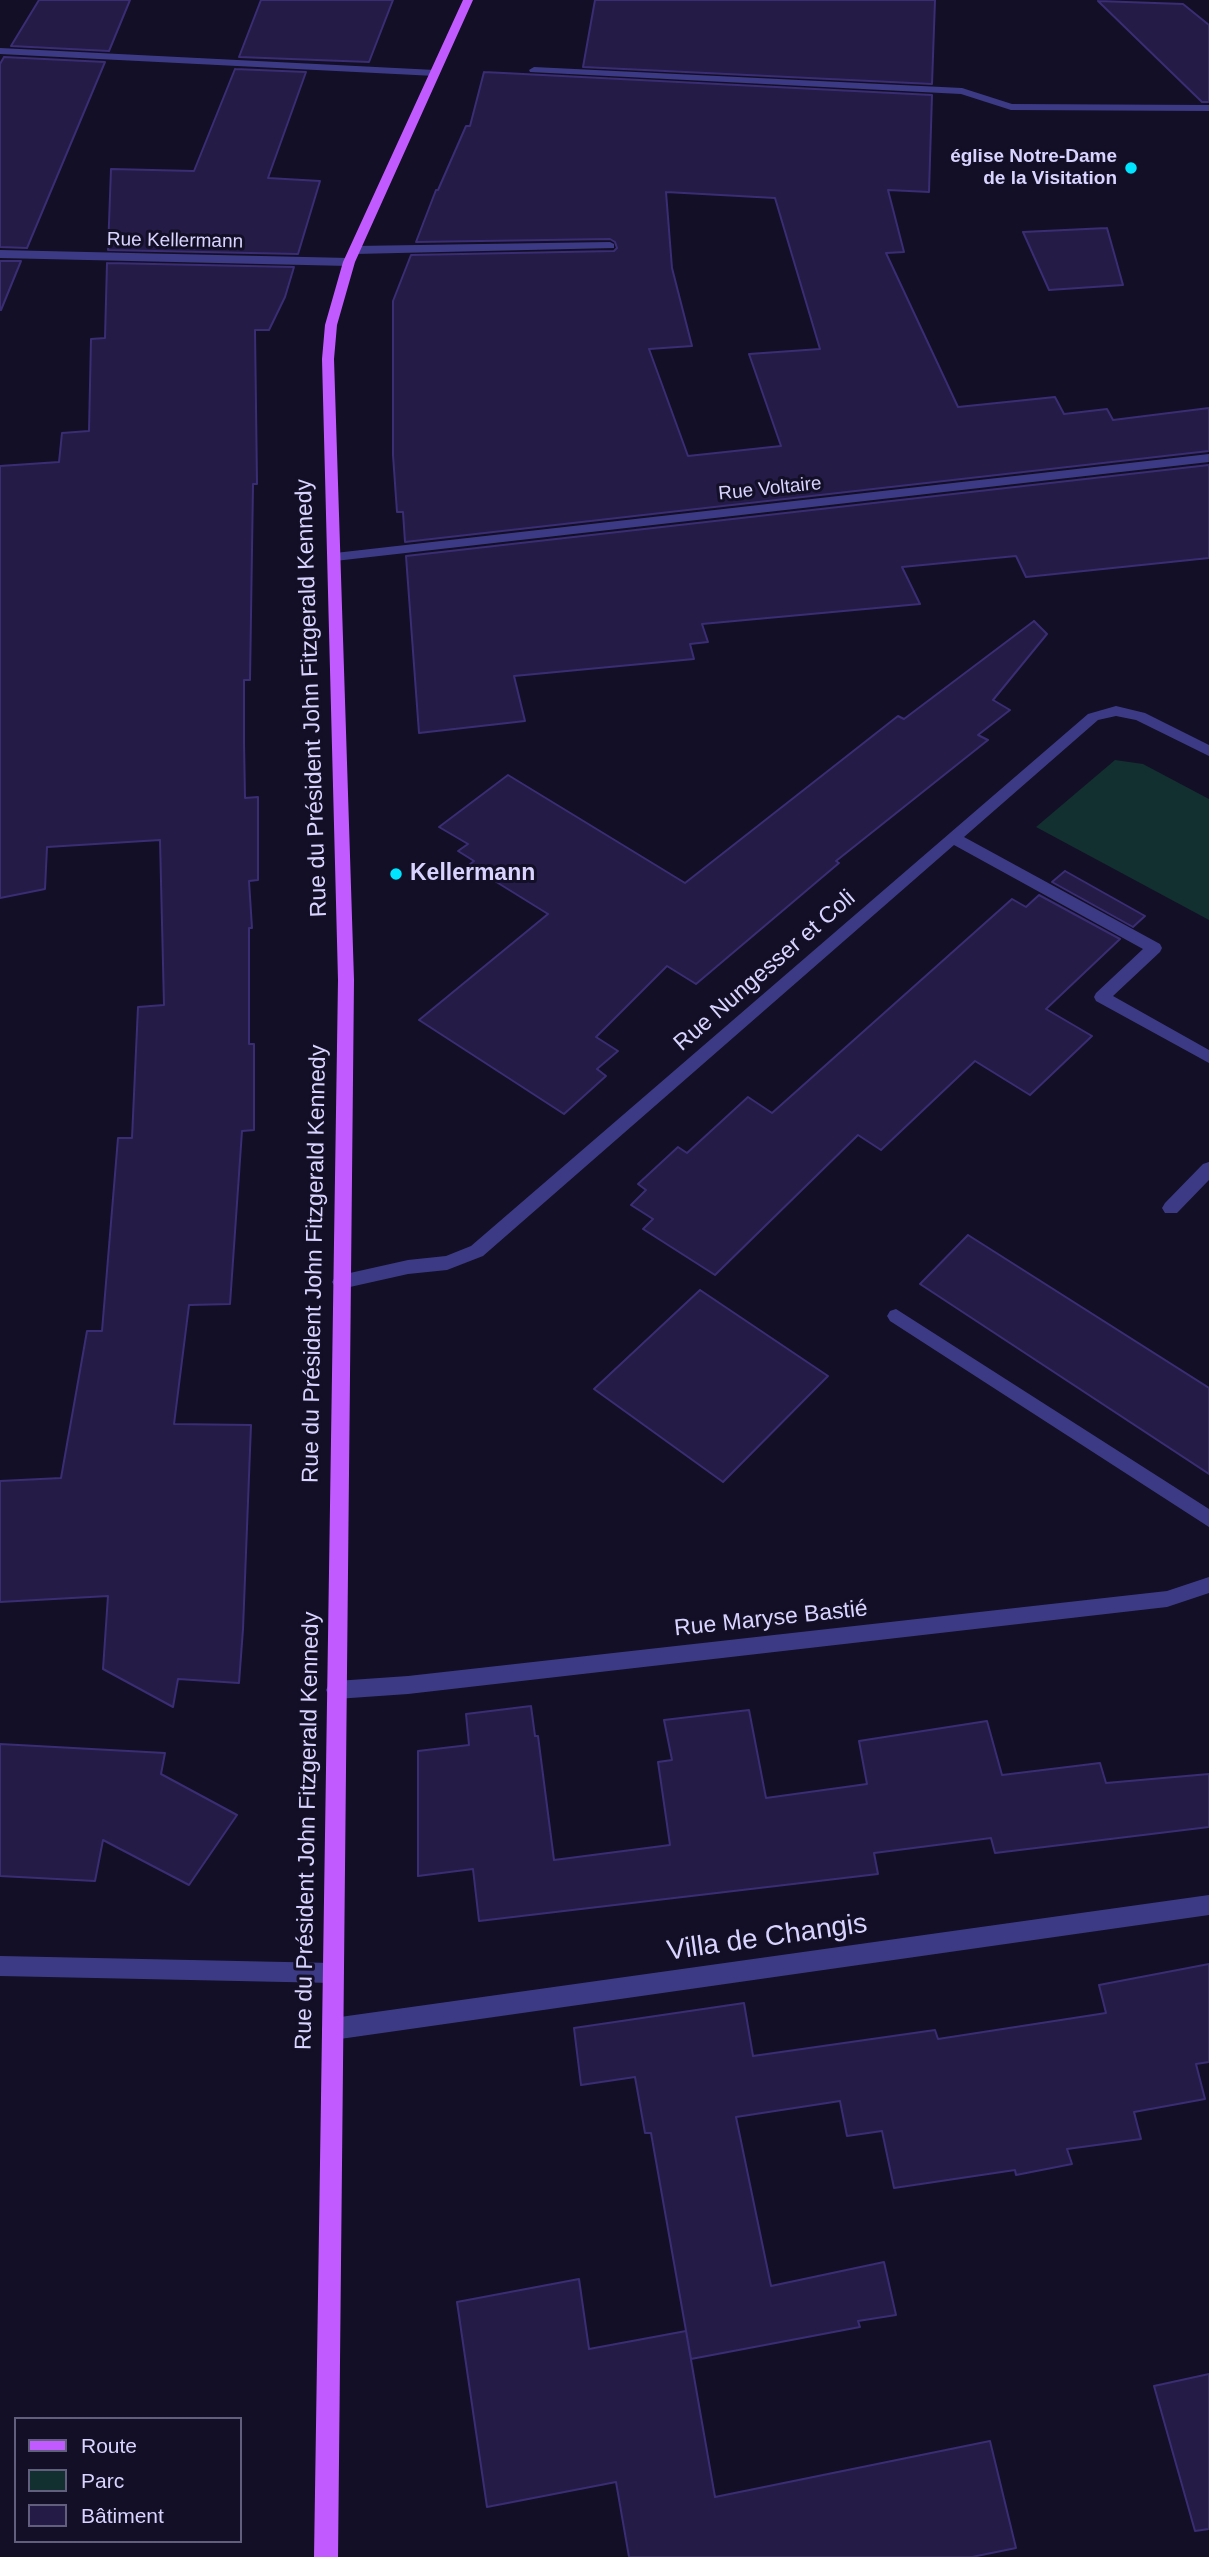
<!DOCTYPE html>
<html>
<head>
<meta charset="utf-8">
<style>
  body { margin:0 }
  #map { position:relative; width:1209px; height:2557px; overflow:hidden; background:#130f26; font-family:Helvetica,sans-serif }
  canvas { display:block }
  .legend { position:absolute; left:14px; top:2417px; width:228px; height:126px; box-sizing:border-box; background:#130f26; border:2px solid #625e7d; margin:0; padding:9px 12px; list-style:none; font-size:21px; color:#d9d4ff }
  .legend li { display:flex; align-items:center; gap:14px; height:35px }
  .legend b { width:35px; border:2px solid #625e7d }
</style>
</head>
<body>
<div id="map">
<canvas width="1209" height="2557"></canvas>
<ul class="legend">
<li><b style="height:9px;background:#c25bff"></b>Route</li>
<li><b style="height:19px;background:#12302f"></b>Parc</li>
<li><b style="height:19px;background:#241b47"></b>Bâtiment</li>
</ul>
</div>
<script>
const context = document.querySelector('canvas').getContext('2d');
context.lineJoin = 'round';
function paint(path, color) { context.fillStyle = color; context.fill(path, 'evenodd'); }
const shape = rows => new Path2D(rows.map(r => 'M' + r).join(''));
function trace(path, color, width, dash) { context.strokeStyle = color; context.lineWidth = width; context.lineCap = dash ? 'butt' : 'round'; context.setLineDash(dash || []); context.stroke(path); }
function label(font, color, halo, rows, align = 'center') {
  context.font = font + ' Helvetica,sans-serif'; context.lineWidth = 6; context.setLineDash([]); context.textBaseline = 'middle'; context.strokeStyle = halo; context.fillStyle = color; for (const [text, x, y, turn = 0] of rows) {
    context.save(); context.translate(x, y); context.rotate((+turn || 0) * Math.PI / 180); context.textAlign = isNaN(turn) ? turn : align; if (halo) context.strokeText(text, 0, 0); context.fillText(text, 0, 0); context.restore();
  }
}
const green = shape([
  [1115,760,1143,764,1209,799,1209,920,1036,827]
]);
const building = shape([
  [39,0,130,0,109,51,11,46,39,0],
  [261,0,393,0,369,62,239,57,261,0],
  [595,0,935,0,932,84,583,67,595,0],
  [1098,1,1183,4,1209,25,1209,102,1202,102,1098,1],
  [4,57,105,62,27,248,0,247,0,64,4,57],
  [235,69,306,72,268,178,320,181,298,254,108,250,111,169,194,171,235,69],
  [484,72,932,95,929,192,888,190,904,252,886,253,958,407,1055,397,1064,414,1107,409,1113,420,1209,408,1209,451,405,542,403,512,397,512,393,455,393,301,411,255,614,251,617,248,615,242,610,239,416,242,436,190,438,190,466,126,470,126,484,72],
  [666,192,775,198,820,349,749,354,781,446,688,456,649,349,692,346,672,268,666,192],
  [1107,228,1123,285,1049,290,1023,232,1107,228],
  [0,261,21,261,1,310,0,310,0,261],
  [107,263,294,267,285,297,269,330,255,330,257,484,253,484,250,680,244,680,244,743,245,798,258,797,258,880,249,881,252,928,249,928,249,1044,254,1044,254,1130,242,1131,230,1304,189,1305,174,1424,251,1425,243,1629,239,1683,178,1679,173,1707,103,1669,108,1596,0,1602,0,1481,61,1478,87,1331,102,1331,118,1138,132,1138,138,1007,164,1005,160,840,47,847,45,889,0,898,0,466,59,462,62,433,89,431,91,339,105,338,107,263],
  [1209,465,1209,558,1026,577,1016,556,902,567,920,604,702,624,708,642,690,644,694,659,514,676,525,721,419,733,406,556,1209,465],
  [1034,621,1047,634,993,700,1010,710,978,735,988,740,836,861,839,863,696,984,667,966,596,1037,618,1051,597,1069,606,1076,564,1114,419,1020,548,914,469,865,474,861,458,851,468,844,439,827,508,775,685,883,898,716,904,719,1034,621],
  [1065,871,1145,916,1133,927,1052,882,1065,871],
  [1039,895,1120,939,1046,1009,1092,1036,1030,1095,975,1061,881,1150,858,1135,715,1275,643,1229,653,1219,631,1205,646,1190,638,1184,678,1147,687,1153,748,1097,772,1113,1012,899,1026,907,1039,895],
  [968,1235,1209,1388,1209,1474,920,1284,968,1235],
  [700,1290,828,1376,723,1482,594,1389,700,1290],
  [531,1706,535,1736,538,1736,554,1860,670,1845,658,1762,672,1760,664,1720,749,1710,766,1798,867,1784,859,1741,987,1721,1002,1775,1100,1763,1106,1783,1209,1774,1209,1827,995,1853,991,1838,874,1853,878,1874,479,1921,473,1869,418,1876,418,1751,469,1745,466,1714,531,1706],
  [0,1744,165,1753,161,1774,237,1815,189,1885,103,1840,95,1881,0,1876,0,1744],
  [1209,1964,1209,2062,1196,2064,1205,2099,1134,2112,1141,2139,1067,2149,1072,2164,1016,2175,1015,2170,894,2188,882,2131,847,2136,840,2101,736,2117,771,2286,884,2262,896,2315,858,2321,860,2327,691,2359,651,2133,645,2133,635,2077,581,2085,574,2028,744,2003,753,2056,935,2030,938,2039,1106,2013,1099,1985,1209,1964],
  [579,2279,589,2349,686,2331,715,2497,990,2441,1016,2548,972,2557,629,2557,616,2482,487,2507,457,2302,579,2279],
  [1209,2374,1209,2529,1195,2531,1154,2386,1209,2374]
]);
const minor = shape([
  [0,48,435,70,440,73,435,76,0,54,0,48],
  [534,67,962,88,1012,104,1209,105,1209,111,1011,110,961,94,530,72,529,70,534,67],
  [610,242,614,244,614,248,355,254,349,250,355,246,610,242],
  [0,250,349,258,355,262,349,266,0,258,0,250],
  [1209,454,1209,462,335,561,328,557,335,553,1209,454],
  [1116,706,1145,713,1209,745,1209,756,1136,720,1116,716,1098,720,964,837,1160,944,1162,948,1160,952,1113,996,1209,1050,1209,1063,1096,1001,1094,997,1096,993,1143,949,954,845,483,1256,447,1270,408,1274,341,1289,335,1287,332,1282,335,1277,341,1275,408,1260,446,1256,471,1246,1088,714,1116,706],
  [1209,1162,1209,1180,1177,1213,1165,1213,1162,1208,1165,1203,1203,1164,1209,1162],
  [896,1309,1209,1509,1209,1527,890,1321,887,1316,890,1311,896,1309],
  [1209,1577,1209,1593,1167,1607,408,1694,336,1699,329,1696,326,1690,329,1684,336,1681,408,1676,1167,1591,1209,1577],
  [1209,1895,1209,1915,333,2040,325,2037,322,2029,325,2021,333,2018,1209,1895],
  [0,1956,333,1963,341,1966,344,1973,341,1980,333,1983,0,1976,0,1956]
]);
const major = shape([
  [463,0,473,0,355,262,337,325,334,359,354,980,338,2557,314,2557,338,980,322,359,325,325,343,262,463,0]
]);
const markers = [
  [1131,168,7,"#00e5ff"],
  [396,874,7,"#00e5ff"]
];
const farPoinames = [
  ["église Notre-Dame",1117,157],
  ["de la Visitation",1117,179]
];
const farStreetnames = [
  ["Rue Kellermann",175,241,1],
  ["Rue Voltaire",770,489,-6]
];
const streetNames = [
  ["Rue du Président John Fitzgerald Kennedy",312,698,-92],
  ["Rue Nungesser et Coli",765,971,-41],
  ["Rue du Président John Fitzgerald Kennedy",315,1264,-89],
  ["Rue Maryse Bastié",771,1619,-6],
  ["Rue du Président John Fitzgerald Kennedy",308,1831,-89]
];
const poiNames = [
  ["Kellermann",410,874]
];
const nearStreetnames = [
  ["Villa de Changis",767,1938,-8]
];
paint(green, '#12302f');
paint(building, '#241b47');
trace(building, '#3b2d73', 2);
paint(minor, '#3d3a85');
paint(major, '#c25bff');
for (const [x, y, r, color] of markers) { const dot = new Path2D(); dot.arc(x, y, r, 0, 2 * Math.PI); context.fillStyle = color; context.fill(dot); trace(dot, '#130f26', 2.5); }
label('bold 19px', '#d9d4ff', '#130f26', farPoinames, 'right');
label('19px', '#d9d4ff', '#130f26', farStreetnames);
label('23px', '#d9d4ff', '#130f26', streetNames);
label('bold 23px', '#d9d4ff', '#130f26', poiNames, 'left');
label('28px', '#d9d4ff', '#130f26', nearStreetnames);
</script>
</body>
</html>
